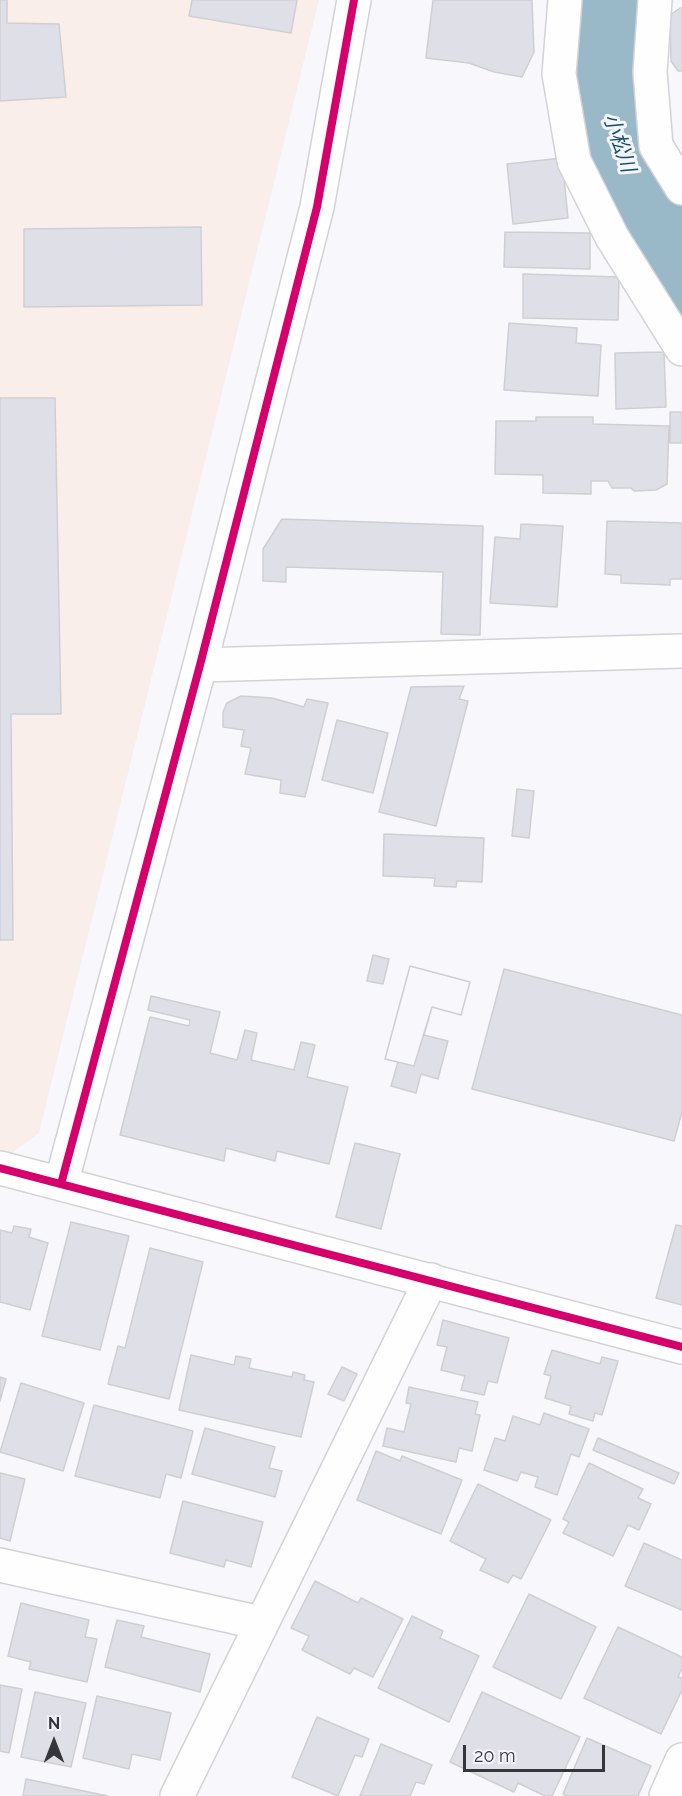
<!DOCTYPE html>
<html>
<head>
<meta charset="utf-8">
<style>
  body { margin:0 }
  #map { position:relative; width:682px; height:1796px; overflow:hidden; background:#f7f7fc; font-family:Raleway,sans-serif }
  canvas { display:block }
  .north { position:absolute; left:24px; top:1712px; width:60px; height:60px; -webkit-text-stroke:4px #f5f4ff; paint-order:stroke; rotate:0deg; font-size:16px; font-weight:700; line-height:24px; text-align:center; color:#36363a }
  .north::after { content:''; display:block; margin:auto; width:21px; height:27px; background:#36363a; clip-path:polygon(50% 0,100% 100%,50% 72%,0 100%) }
  .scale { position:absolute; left:463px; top:1745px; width:142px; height:27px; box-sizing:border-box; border:3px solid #36363a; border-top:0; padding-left:8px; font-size:18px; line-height:21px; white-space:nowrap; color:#36363a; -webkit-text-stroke:4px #f5f4ff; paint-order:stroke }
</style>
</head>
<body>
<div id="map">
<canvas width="682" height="1796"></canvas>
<div class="north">N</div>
<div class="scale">20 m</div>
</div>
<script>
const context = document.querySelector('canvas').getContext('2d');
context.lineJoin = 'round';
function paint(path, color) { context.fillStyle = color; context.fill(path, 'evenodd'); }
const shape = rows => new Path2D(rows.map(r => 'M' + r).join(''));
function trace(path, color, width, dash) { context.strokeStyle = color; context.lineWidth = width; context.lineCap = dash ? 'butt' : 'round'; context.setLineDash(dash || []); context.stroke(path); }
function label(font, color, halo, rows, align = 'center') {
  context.font = font + ' Raleway,"Noto Sans JP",sans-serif'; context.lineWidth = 6; context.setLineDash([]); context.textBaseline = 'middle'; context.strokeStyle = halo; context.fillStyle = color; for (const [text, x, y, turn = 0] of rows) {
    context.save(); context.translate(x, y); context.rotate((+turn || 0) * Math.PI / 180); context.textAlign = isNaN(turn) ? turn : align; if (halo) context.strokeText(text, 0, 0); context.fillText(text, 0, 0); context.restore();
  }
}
const education = shape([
  [0,0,319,0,39,1133,12,1153,0,1150]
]);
const river = shape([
  [606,0,602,34,606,110,626,168,668,251,682,274]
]);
const building = shape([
  [0,0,7,0,7,23,59,24,66,97,0,101,0,0],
  [192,0,297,0,291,33,189,16,192,0],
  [433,0,532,0,534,52,522,77,494,72,469,63,426,58,433,0],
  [680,8,682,8,682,71,678,71,671,61,670,15,680,8],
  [562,158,568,218,513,224,507,164,562,158],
  [201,227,202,305,24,307,24,229,201,227],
  [505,232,590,233,590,269,504,267,505,232],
  [523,274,619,277,618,320,523,318,523,274],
  [509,323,577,328,576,343,601,345,598,396,504,390,509,323],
  [664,352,666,407,616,409,615,353,664,352],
  [0,398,55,398,61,714,11,714,13,940,0,940,0,398],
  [670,412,682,412,682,443,670,443,670,412],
  [536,417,593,417,593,424,669,426,667,484,656,490,634,491,631,488,612,488,608,481,591,481,591,494,543,493,543,475,495,474,496,421,536,421,536,417],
  [282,519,483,526,480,635,441,634,443,572,286,567,286,582,263,581,263,549,282,519],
  [607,521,682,523,682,579,670,579,670,585,621,583,621,575,605,574,607,521],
  [521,524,563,526,557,607,490,603,495,537,520,539,521,524],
  [464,686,459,699,468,701,436,826,379,812,411,687,464,686],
  [241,696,272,698,304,707,307,699,328,703,305,797,280,793,281,780,245,774,251,748,241,746,244,730,223,727,223,712,227,703,241,696],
  [337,720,388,733,373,793,322,780,337,720],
  [517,789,534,791,529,838,512,836,517,789],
  [384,834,484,838,482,882,457,881,456,887,434,886,435,878,383,876,384,834],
  [373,955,389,959,383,984,367,981,373,955],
  [410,966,470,982,461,1015,432,1007,424,1035,448,1041,438,1079,421,1074,416,1093,391,1086,398,1062,385,1059,410,966],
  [410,966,470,982,461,1015,432,1007,414,1066,385,1059,410,966],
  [504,969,682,1015,682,1112,674,1141,472,1089,504,969],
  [151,996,220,1012,210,1053,237,1060,245,1030,257,1033,251,1060,294,1070,301,1042,315,1045,307,1077,348,1087,329,1164,277,1151,275,1161,226,1148,224,1161,120,1135,150,1017,189,1026,190,1020,148,1010,151,996],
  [355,1143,400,1154,381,1229,336,1217,355,1143],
  [71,1222,129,1236,100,1350,42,1336,71,1222],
  [676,1225,682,1226,682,1305,656,1298,676,1225],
  [14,1226,31,1229,29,1237,48,1243,30,1310,0,1302,0,1230,12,1233,14,1226],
  [150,1248,203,1262,169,1399,108,1384,118,1346,125,1348,150,1248],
  [443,1320,509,1338,497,1383,488,1381,484,1395,461,1390,465,1376,441,1370,447,1347,437,1345,443,1320],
  [552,1350,600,1364,602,1357,618,1361,602,1415,595,1413,593,1421,569,1414,571,1406,545,1398,551,1376,544,1374,552,1350],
  [191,1355,234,1365,236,1356,251,1359,249,1368,292,1377,293,1372,305,1375,304,1380,314,1382,301,1437,179,1410,191,1355],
  [342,1367,357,1374,344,1401,328,1394,342,1367],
  [0,1377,6,1379,0,1401,0,1377],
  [21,1383,84,1403,63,1471,0,1452,21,1383],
  [409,1387,478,1402,475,1414,480,1415,472,1451,459,1448,456,1462,383,1446,387,1428,404,1432,411,1404,406,1403,409,1387],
  [94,1405,193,1431,181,1478,166,1474,160,1498,75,1476,94,1405],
  [544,1413,589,1429,579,1457,571,1454,557,1495,535,1487,538,1477,521,1472,517,1481,484,1470,495,1438,505,1441,513,1416,540,1425,544,1413],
  [205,1428,275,1447,269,1468,282,1471,275,1497,192,1474,205,1428],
  [598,1438,679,1473,674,1484,593,1450,598,1438],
  [376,1451,400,1461,402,1456,462,1480,441,1534,357,1500,376,1451],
  [589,1463,643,1489,638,1498,651,1504,639,1530,628,1525,613,1556,563,1533,569,1522,563,1519,589,1463],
  [0,1473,25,1479,10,1541,0,1538,0,1473],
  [478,1484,551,1520,521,1579,513,1575,508,1583,480,1570,486,1559,450,1541,478,1484],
  [183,1501,263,1522,251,1567,226,1560,224,1567,170,1553,183,1501],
  [644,1543,682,1560,682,1610,625,1586,644,1543],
  [315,1581,358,1603,361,1598,403,1619,373,1677,354,1668,350,1674,302,1650,309,1636,291,1628,315,1581],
  [529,1594,596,1627,561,1699,493,1667,529,1594],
  [21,1603,89,1620,85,1637,97,1639,87,1682,29,1669,31,1662,8,1656,21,1603],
  [412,1616,443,1631,440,1638,479,1656,449,1722,378,1688,412,1616],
  [117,1620,144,1626,141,1637,210,1654,200,1692,105,1667,117,1620],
  [618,1627,682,1657,682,1668,678,1677,682,1678,682,1690,661,1734,584,1698,618,1627],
  [0,1685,22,1689,9,1753,0,1751,0,1685],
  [35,1692,86,1703,71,1767,21,1757,35,1692],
  [482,1692,580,1737,552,1796,545,1796,518,1783,514,1792,450,1762,482,1692],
  [97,1696,171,1713,160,1760,132,1754,129,1769,83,1758,97,1696],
  [317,1717,369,1739,362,1757,355,1755,338,1796,292,1777,317,1717],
  [587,1738,651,1766,638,1796,567,1796,563,1794,587,1738],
  [381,1744,432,1765,424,1784,416,1782,410,1796,360,1796,381,1744],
  [26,1779,108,1796,23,1796,26,1779]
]);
const street = shape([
  [565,0,559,74,574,161,612,237,682,349],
  [655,0,650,72,656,146,682,188],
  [200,665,682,651],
  [0,1565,261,1623],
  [177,1796,431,1280],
  [666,1796,682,1760]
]);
const secondary = shape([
  [0,1168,682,1347],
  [61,1184,200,665,317,207,354,0]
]);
const cycleway = shape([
  [0,1168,682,1347],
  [61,1184,200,665,317,207,354,0]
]);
const waterNames = [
  ["小松川",619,143,71]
];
paint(education, '#faeeea');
trace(river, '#99b9c9', 86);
paint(building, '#dfdfe7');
trace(building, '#cfcfd3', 1.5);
trace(street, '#d3d3d7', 36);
trace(secondary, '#d3d3d7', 36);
trace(street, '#fefeff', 33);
trace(secondary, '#fefeff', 33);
trace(cycleway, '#d6006c', 8);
label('italic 20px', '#125065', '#f5f4ff', waterNames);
</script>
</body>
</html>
